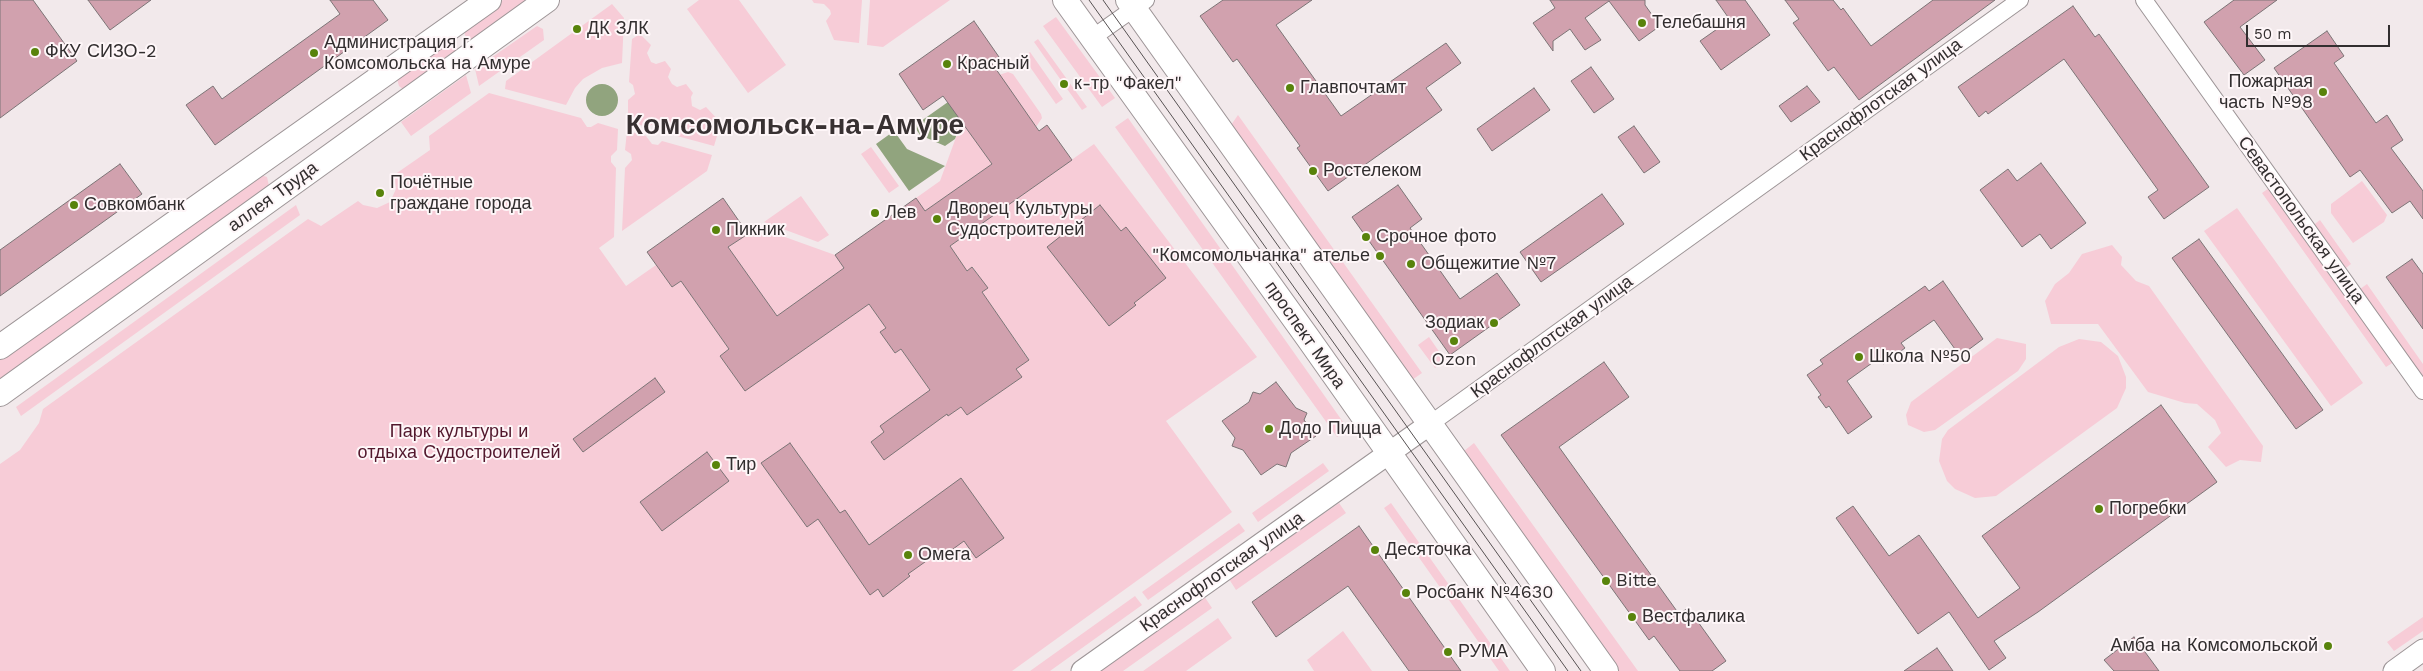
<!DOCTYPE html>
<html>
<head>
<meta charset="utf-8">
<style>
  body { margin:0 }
  #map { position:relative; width:2423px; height:671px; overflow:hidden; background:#f2e9eb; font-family:"Work Sans",sans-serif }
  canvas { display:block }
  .scale { position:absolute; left:2246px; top:25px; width:144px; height:22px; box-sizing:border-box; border:2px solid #322e2f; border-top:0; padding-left:6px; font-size:15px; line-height:18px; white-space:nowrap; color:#322e2f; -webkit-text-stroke:4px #fef6f8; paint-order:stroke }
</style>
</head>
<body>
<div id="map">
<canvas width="2423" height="671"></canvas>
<div class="scale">50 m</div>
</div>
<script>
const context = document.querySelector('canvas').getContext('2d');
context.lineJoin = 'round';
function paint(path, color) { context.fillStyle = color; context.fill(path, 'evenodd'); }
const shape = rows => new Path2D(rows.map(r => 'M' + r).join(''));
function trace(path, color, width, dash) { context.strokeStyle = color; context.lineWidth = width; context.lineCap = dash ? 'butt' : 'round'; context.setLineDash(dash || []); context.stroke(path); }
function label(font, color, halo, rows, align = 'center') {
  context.font = font + ' "Work Sans",sans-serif'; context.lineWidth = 4; context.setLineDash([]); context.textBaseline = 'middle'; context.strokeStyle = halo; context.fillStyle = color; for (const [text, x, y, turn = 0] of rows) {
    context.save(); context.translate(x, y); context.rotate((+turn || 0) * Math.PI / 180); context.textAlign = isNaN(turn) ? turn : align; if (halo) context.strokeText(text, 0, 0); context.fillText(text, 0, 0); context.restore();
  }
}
const green = shape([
  [503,0,533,0,469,46,463,29],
  [699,0,739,0,786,65,748,93,687,9],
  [812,0,862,0,859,43,834,40,826,21,831,14,830,10,824,4,814,3],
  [870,0,950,0,883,47,867,45],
  [612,4,624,18,622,63,602,68,583,79,575,88,566,105,505,89,506,81],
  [1056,17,1115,98,1102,107,1043,26],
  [537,26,543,29,544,40,479,86,475,69],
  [640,34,651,45,647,53,651,62,656,64,665,61,671,69,668,77,672,84,677,87,686,84,693,93,691,97,692,106,700,110,706,107,721,123,714,146,666,133,661,124,655,123,648,127,628,122,628,100,635,94,633,85,629,82,632,39],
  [453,36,458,53,404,90,399,86,397,79],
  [1038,39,1087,107,1082,110,1034,42],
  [1030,52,1063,99,1056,104,1023,57],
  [1008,72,1013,74,1041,114,1042,118,1036,127,999,75],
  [466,75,471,93,411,136,401,122],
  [489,93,581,118,587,127,591,127,598,123,618,129,617,150,611,156,611,162,616,168,614,237,599,248,626,286,656,265,672,287,681,281,729,349,720,356,745,390,869,304,886,328,881,332,895,353,901,349,948,416,961,407,967,415,1022,377,1016,369,1029,359,982,292,987,288,973,267,967,271,950,246,1094,144,1257,357,1166,421,1232,512,1012,671,0,671,0,464,20,450,39,423,43,409,308,219,321,226,358,201,363,205,377,208,390,202,396,189,394,175,430,150,429,136],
  [1238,115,1422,373,1409,382,1229,128],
  [1128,118,1348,429,1337,437,1115,127],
  [962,121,992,164,925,211,916,198,940,181],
  [627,131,646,136,652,144,658,145,662,141,712,155,707,171,622,231,625,168,632,160,631,154,625,150],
  [871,147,899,186,889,193,861,154],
  [258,174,267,177,269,186,0,381,0,360],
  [2362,181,2387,215,2384,222,2353,243,2331,213,2331,204],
  [2269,188,2394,362,2386,367,2262,193],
  [801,196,829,235,818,242,764,222],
  [296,205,300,215,21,416,16,407],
  [2237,208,2363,383,2331,406,2204,231],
  [2320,220,2351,264,2342,271,2311,227],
  [757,227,835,255,844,268,777,316,728,247],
  [2112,245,2122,257,2121,265,2136,281,2149,286,2263,446,2261,462,2240,460,2226,467,2208,447,2221,433,2215,420,2197,404,2185,403,2148,392,2098,324,2051,324,2045,301,2055,284,2069,273,2082,254],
  [2367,284,2423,364,2423,384,2356,292],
  [1429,337,1445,360,1435,368,1418,345],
  [1997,338,2026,344,2026,359,2018,371,1935,430,1924,432,1908,425,1906,415,1911,402],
  [2079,339,2101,342,2118,356,2126,377,2126,388,2117,408,1996,496,1975,498,1955,489,1947,481,1939,461,1942,439,1948,430,2059,347],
  [1474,443,1638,671,1614,671,1459,455],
  [1323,463,1329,471,1258,522,1252,513],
  [1339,503,1346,513,1236,590,1229,579],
  [1391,503,1510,671,1499,671,1384,508],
  [1239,523,1245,531,1148,600,1142,592],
  [1135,596,1142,605,1050,671,1030,671],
  [1204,596,1212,608,1123,671,1099,671],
  [2423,617,2423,631,2394,651,2387,642],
  [1218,618,1232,638,1186,671,1143,671],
  [1343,631,1372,671,1314,671,1307,660]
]);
const water = shape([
  '586 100a16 16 0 1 1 32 0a16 16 0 1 1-32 0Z',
  [948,102,962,121,955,139,945,146,920,135,914,126],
  [894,131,907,149,945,166,909,191,876,144]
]);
const building = shape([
  [0,0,33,0,77,61,0,118,0,0],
  [88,0,151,0,110,30,88,0],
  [330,0,373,0,388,20,215,145,186,105,213,86,222,99,340,14,330,0],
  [1223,0,1312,0,1276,25,1341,116,1446,43,1461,63,1426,88,1442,110,1328,191,1297,148,1300,146,1237,59,1233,62,1200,16,1223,0],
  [1550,0,1645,0,1645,5,1660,26,1639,41,1609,1,1585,18,1601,40,1585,50,1570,29,1553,41,1553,51,1533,23,1555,8,1550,0],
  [1716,0,1745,0,1770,35,1721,70,1700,41,1730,20,1716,0],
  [1785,0,1833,0,1841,10,1843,8,1871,46,1933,0,1995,0,1859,100,1834,67,1828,71,1793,23,1799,19,1785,0],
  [2234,0,2277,0,2240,27,2265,60,2244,75,2204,22,2234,0],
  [2073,6,2095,37,2099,34,2209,187,2164,219,2148,197,2158,190,2064,59,1988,114,1986,111,1979,117,1958,87,2073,6],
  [974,21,999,57,991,62,1039,131,1047,125,1072,160,950,246,967,271,972,267,988,288,982,292,1029,360,1016,369,1022,377,967,415,961,407,948,416,947,414,884,460,871,442,884,432,880,426,930,390,901,349,895,353,880,332,886,328,869,304,745,391,720,356,729,349,681,281,672,287,647,252,723,198,748,234,728,247,777,316,844,268,835,255,875,227,916,198,925,211,992,164,943,96,923,110,899,74,974,21],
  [2327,31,2344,56,2334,63,2376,123,2387,115,2403,140,2391,148,2423,191,2423,219,2410,201,2392,213,2360,170,2350,177,2274,68,2327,31],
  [1591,67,1614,99,1594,113,1571,81,1591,67],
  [1807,86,1820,102,1791,122,1779,106,1807,86],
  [1534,88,1550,110,1492,151,1477,129,1534,88],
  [1634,126,1660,162,1644,173,1618,137,1634,126],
  [2041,163,2086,223,2051,249,2040,234,2022,247,1980,190,2008,169,2017,181,2041,163],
  [120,164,142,194,0,296,0,250,120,164],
  [1398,185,1422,219,1410,228,1460,299,1497,273,1520,305,1450,355,1352,217,1398,185],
  [1602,194,1624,224,1541,282,1520,252,1602,194],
  [1100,205,1121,231,1126,227,1166,278,1134,303,1136,305,1109,326,1047,247,1100,205],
  [2199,239,2323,410,2296,429,2172,258,2199,239],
  [2412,259,2423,274,2423,329,2386,277,2412,259],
  [1943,281,1983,339,1960,356,1934,320,1901,343,1905,348,1883,364,1879,358,1847,381,1872,417,1848,434,1829,406,1826,408,1818,397,1821,395,1807,375,1823,364,1820,360,1925,286,1929,291,1943,281],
  [1604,362,1629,397,1559,447,1679,614,1688,608,1726,661,1712,671,1680,671,1654,636,1649,640,1501,435,1604,362],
  [655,378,665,392,583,452,573,439,655,378],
  [1276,382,1296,408,1307,413,1304,420,1316,436,1291,453,1286,467,1277,464,1261,475,1243,450,1232,446,1235,438,1222,421,1249,402,1253,392,1260,394,1276,382],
  [2161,405,2217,482,2038,612,1994,641,2006,658,1989,670,1949,612,1918,634,1836,518,1853,506,1889,556,1919,535,1978,618,2020,588,1982,536,2161,405],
  [790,443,840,513,845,510,869,545,961,478,1004,538,976,558,964,541,942,557,939,552,908,574,910,576,883,597,878,589,870,595,818,519,807,527,761,463,790,443],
  [707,452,729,481,662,531,640,502,707,452],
  [1359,526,1406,593,1461,671,1409,671,1348,586,1276,637,1252,602,1359,526],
  [2134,637,2159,671,2114,671,2104,660,2134,637],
  [1937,648,1953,671,1904,671,1937,648]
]);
const minor = shape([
  [2144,0,2423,391],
  [1092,38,1146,0],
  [1430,424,2020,0]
]);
const tertiary = shape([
  [1082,671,1430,424],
  [2394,671,2423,650]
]);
const secondary = shape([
  [1065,0,1308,338,1543,671],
  [1128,0,1606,671],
  [0,347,489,0],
  [0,394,547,0]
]);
const tram = shape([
  [1089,0,1568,671],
  [1103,0,1581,671]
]);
const markers = [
  [1642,23,5,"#58830b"],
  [577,29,5,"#58830b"],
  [35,52,5,"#58830b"],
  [314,53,5,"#58830b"],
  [947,64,5,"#58830b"],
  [1064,84,5,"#58830b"],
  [1290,88,5,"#58830b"],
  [2323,92,5,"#58830b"],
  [1313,171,5,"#58830b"],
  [380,193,5,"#58830b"],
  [74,205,5,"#58830b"],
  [875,213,5,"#58830b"],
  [937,219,5,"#58830b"],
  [716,230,5,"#58830b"],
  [1366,237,5,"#58830b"],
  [1380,256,5,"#58830b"],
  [1411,264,5,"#58830b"],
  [1494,323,5,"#58830b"],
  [1454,341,5,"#58830b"],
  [1859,357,5,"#58830b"],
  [1269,429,5,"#58830b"],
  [716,465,5,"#58830b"],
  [2099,509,5,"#58830b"],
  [1375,550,5,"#58830b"],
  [908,555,5,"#58830b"],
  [1606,581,5,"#58830b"],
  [1406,593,5,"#58830b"],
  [1632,617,5,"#58830b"],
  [2328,646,5,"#58830b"],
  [1448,652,5,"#58830b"]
];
const poiNames = [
  ["Телебашня",1652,23],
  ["ДК ЗЛК",587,29],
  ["Администрация г.",324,43],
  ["Комсомольска на Амуре",324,64],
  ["ФКУ СИЗО-2",45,52],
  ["Красный",957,64],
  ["Пожарная",2313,82,"right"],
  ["часть №98",2313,103,"right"],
  ["к-тр \"Факел\"",1074,84],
  ["Главпочтамт",1300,88],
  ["Ростелеком",1323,171],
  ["Почётные",390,183],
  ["граждане города",390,204],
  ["Совкомбанк",84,205],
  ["Дворец Культуры",947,209],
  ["Судостроителей",947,230],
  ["Лев",885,213],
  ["Пикник",726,230],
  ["Срочное фото",1376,237],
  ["\"Комсомольчанка\" ателье",1370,256,"right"],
  ["Общежитие №7",1421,264],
  ["Зодиак",1484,323,"right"],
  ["Школа №50",1869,357],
  ["Ozon",1454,360,"center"],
  ["Додо Пицца",1279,429],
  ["Тир",726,465],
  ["Погребки",2109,509],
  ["Десяточка",1385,550],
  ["Омега",918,555],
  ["Bitte",1616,581],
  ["Росбанк №4630",1416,593],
  ["Вестфалика",1642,617],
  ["Амба на Комсомольской",2318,646,"right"],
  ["РУМА",1458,652]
];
const streetNames = [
  ["Краснофлотская улица",1881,100,-36],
  ["аллея Труда",273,197,-36],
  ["Севастопольская улица",2301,220,54],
  ["проспект Мира",1305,335,55],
  ["Краснофлотская улица",1552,337,-36],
  ["Краснофлотская улица",1222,572,-35]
];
const parkNames = [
  ["Парк культуры и",459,432],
  ["отдыха Судостроителей",459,453]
];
const townNames = [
  ["Комсомольск-на-Амуре",795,126]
];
paint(green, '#f7ccd7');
paint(water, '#91a47e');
paint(building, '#d1a1ae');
trace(building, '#7c7476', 1);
trace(minor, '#9d9597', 18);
trace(tertiary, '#9d9597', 23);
trace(secondary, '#9d9597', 26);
trace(minor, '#fff', 16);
trace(tertiary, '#fff', 21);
trace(secondary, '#fff', 24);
trace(tram, '#575253', 1);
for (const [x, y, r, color] of markers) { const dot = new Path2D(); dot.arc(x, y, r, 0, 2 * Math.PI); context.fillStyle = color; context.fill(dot); trace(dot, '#fef6f8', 2); }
label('18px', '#322e2f', '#fef6f8', poiNames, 'left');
label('18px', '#322e2f', '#fef6f8', streetNames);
label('18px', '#52182d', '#fef6f8', parkNames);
label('bold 28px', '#383132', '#fef6f8', townNames);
</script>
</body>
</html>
